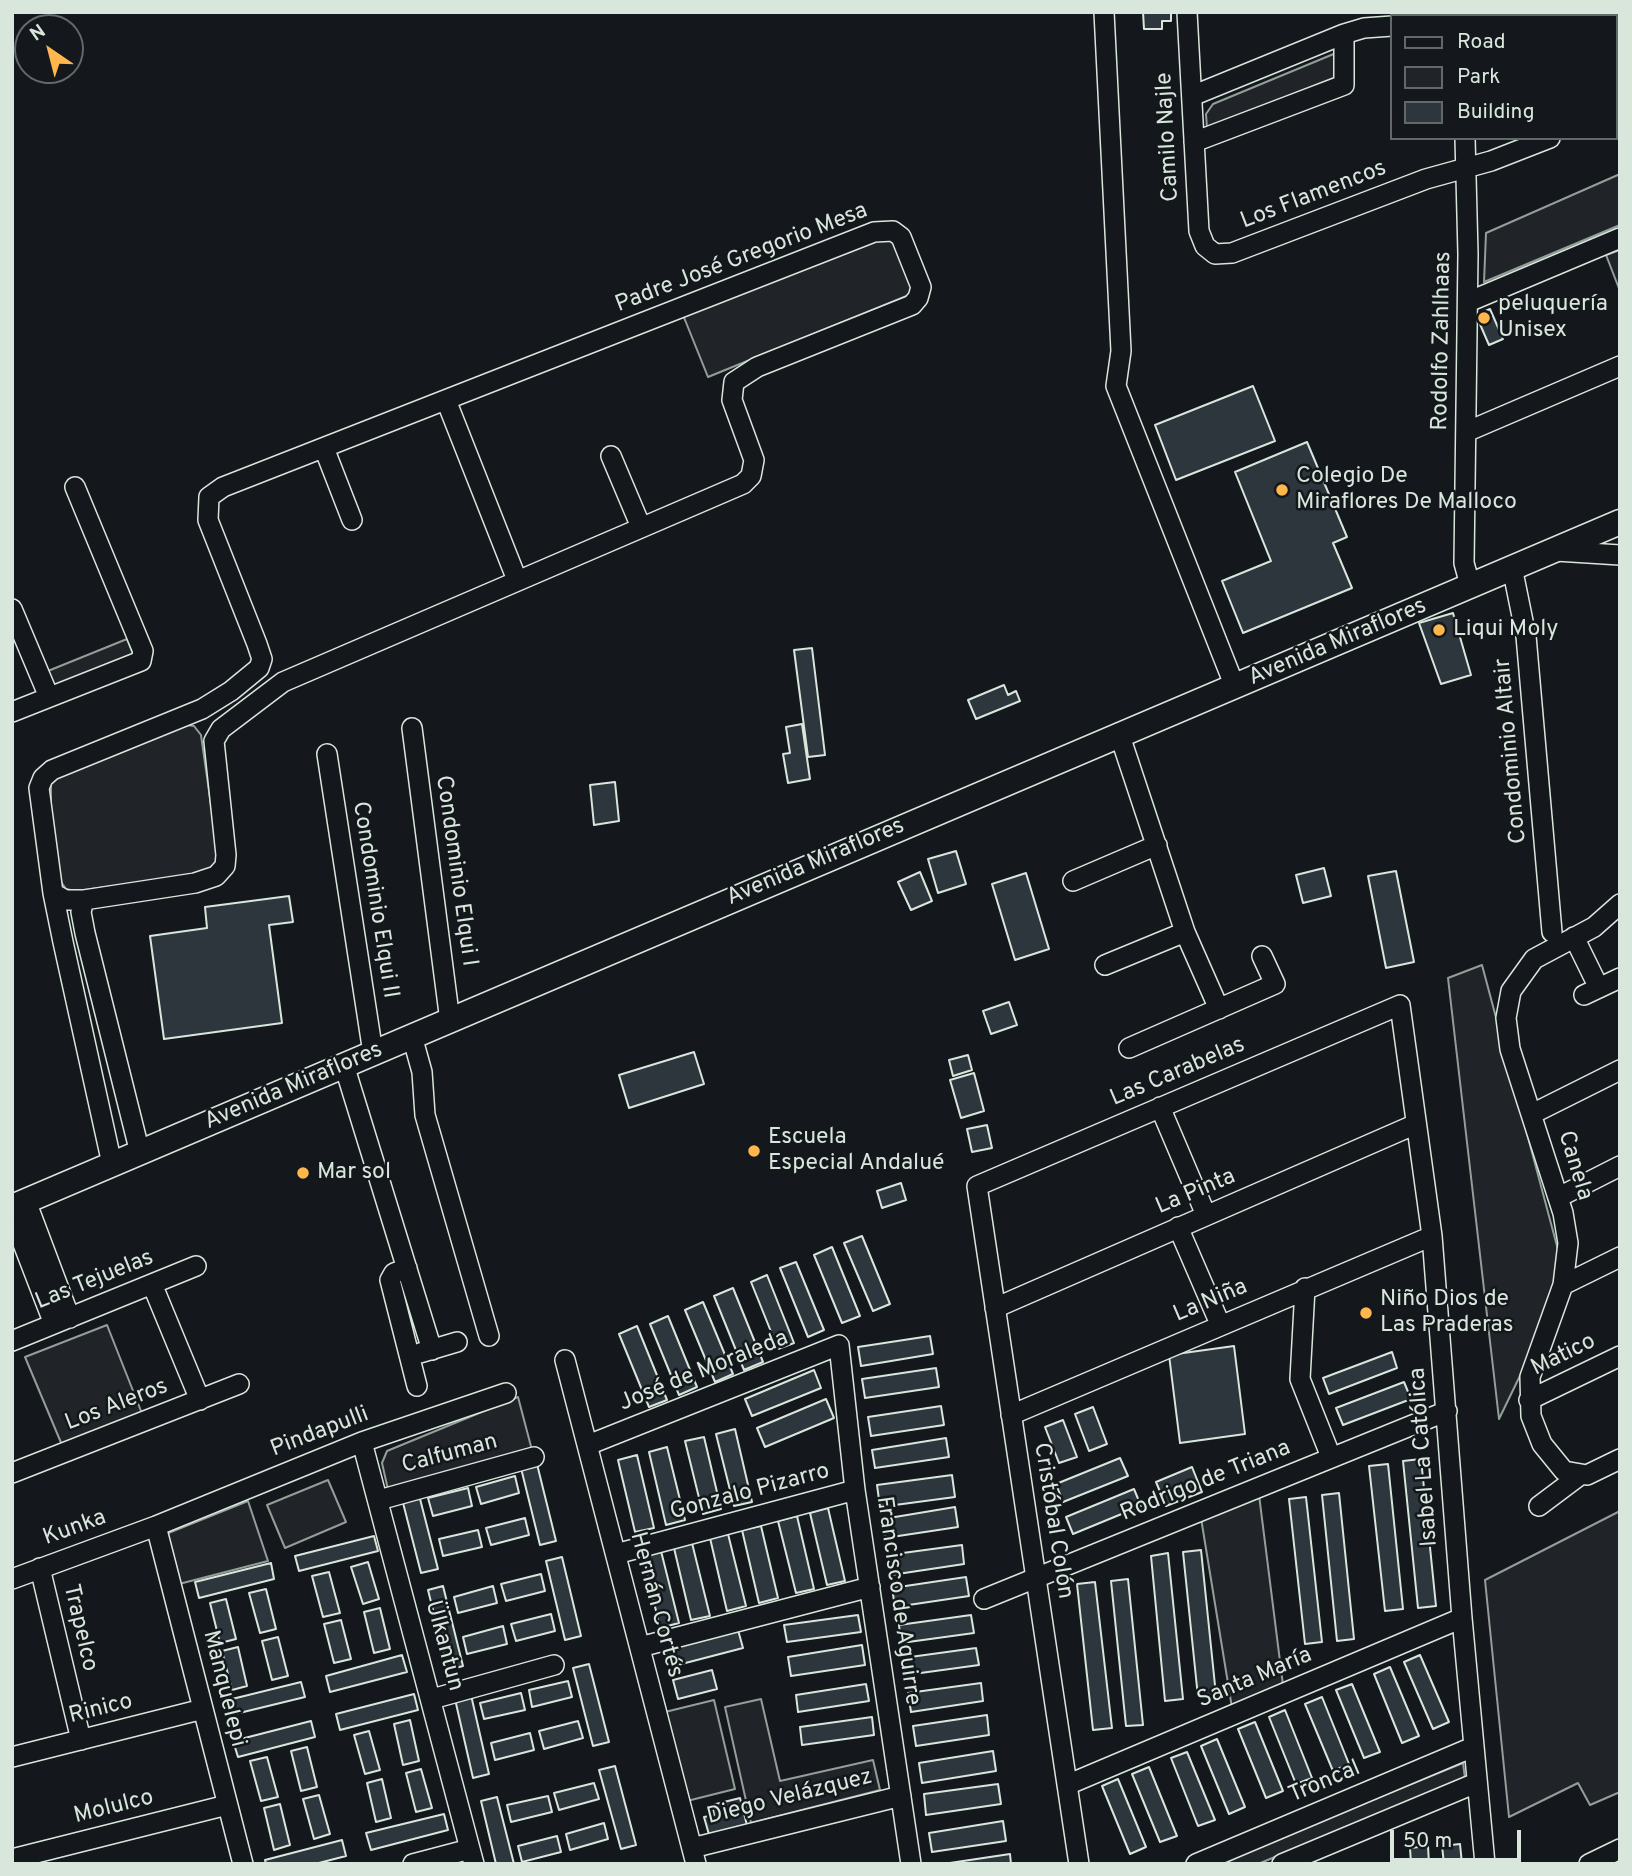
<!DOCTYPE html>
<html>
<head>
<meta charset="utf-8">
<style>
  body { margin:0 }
  #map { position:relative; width:1632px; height:1876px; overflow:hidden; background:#14181c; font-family:Overpass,sans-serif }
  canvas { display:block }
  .frame { position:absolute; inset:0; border:14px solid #d8e6dc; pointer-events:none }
  .legend { position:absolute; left:1390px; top:14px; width:228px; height:126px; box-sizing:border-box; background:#14181c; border:2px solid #626a69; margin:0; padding:9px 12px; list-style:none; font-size:21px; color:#d8e6dc }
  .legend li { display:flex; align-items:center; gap:14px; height:35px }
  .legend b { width:35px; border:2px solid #626a69 }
  .north { position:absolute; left:14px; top:14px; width:70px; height:70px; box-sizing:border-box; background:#14181c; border:2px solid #626a69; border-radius:50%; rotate:325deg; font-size:19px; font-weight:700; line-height:28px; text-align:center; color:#d8e6dc }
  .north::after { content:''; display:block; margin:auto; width:24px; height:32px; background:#ffb74d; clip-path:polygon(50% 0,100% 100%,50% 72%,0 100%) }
  .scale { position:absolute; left:1390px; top:1830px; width:131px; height:32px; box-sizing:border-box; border:4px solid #d8e6dc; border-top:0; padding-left:9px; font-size:21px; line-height:24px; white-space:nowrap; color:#d8e6dc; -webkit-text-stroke:5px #14181c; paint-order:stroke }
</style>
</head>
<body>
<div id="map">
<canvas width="1632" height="1876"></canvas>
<div class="frame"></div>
<ul class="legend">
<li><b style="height:9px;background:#14181c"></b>Road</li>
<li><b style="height:19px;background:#202428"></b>Park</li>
<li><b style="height:19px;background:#2c363c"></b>Building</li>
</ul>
<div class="north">N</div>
<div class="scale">50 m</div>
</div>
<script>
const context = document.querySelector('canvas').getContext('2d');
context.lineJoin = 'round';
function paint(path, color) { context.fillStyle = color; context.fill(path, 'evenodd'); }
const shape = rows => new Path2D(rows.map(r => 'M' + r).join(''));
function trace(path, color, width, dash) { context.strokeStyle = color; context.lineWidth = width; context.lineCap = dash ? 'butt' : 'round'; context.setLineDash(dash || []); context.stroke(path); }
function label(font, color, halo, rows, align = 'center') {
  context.font = font + ' Overpass,sans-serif'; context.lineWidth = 5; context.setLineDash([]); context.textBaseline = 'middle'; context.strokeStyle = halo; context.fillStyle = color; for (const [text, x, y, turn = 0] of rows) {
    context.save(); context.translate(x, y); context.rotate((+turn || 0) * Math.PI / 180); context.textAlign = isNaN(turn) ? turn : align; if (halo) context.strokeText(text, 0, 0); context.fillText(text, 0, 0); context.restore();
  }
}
const green = shape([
  [1477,12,1537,12,1527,16,1477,16,1477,12],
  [1336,53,1336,77,1207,128,1206,114,1213,104,1336,53],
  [1620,174,1620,225,1484,282,1486,233,1620,174],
  [881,239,893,241,912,285,909,295,708,377,683,315,881,239],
  [1620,250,1620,291,1606,255,1620,250],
  [127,639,136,661,51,695,43,673,127,639],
  [187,725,194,726,201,735,218,854,214,868,201,874,76,891,66,889,59,879,51,809,51,783,55,778,187,725],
  [1482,965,1561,1261,1548,1318,1499,1419,1448,978,1482,965],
  [107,1325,143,1416,62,1445,25,1357,107,1325],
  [518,1397,533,1454,389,1494,382,1463,387,1451,518,1397],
  [328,1480,346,1522,285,1548,267,1505,328,1480],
  [1258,1487,1284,1693,1233,1714,1200,1512,1258,1487],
  [248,1501,268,1561,179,1584,166,1534,248,1501],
  [1620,1511,1620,1792,1590,1805,1578,1783,1509,1817,1485,1580,1620,1511],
  [761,1699,780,1781,873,1760,880,1790,751,1823,725,1707,761,1699],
  [714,1700,735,1789,687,1801,665,1712,714,1700],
  [1463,1763,1465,1778,1258,1864,1214,1864,1463,1763]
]);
const building = shape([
  [1143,12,1171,12,1171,21,1162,21,1162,29,1144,29,1143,12],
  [1490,309,1503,339,1489,345,1476,315,1490,309],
  [1253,386,1275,441,1176,480,1155,425,1253,386],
  [1307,442,1347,537,1333,543,1352,588,1243,633,1222,581,1271,561,1235,472,1307,442],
  [1453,613,1471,675,1441,684,1419,623,1453,613],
  [812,648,825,755,808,757,794,650,812,648],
  [1004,685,1008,695,1016,691,1020,701,976,719,968,700,1004,685],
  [802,724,810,779,788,783,783,754,790,753,786,727,802,724],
  [615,782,619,821,594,825,590,785,615,782],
  [956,851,966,884,938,893,928,859,956,851],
  [1324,868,1331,896,1303,903,1296,875,1324,868],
  [1396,871,1414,962,1386,968,1368,876,1396,871],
  [920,872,932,901,911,910,898,882,920,872],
  [1026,873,1049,949,1015,960,992,884,1026,873],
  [289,896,293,922,269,925,282,1023,164,1039,150,936,207,928,205,907,289,896],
  [1009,1002,1017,1025,991,1034,983,1011,1009,1002],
  [694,1052,704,1084,629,1108,619,1075,694,1052],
  [968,1055,972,1070,953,1076,949,1060,968,1055],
  [974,1073,984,1111,961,1118,950,1080,974,1073],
  [987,1125,992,1148,972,1152,967,1129,987,1125],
  [901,1183,906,1200,882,1208,877,1191,901,1183],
  [862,1236,890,1304,873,1311,844,1243,862,1236],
  [832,1247,860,1316,842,1323,814,1255,832,1247],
  [796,1262,824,1330,808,1337,780,1268,796,1262],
  [767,1275,794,1343,778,1349,751,1282,767,1275],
  [733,1288,763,1362,744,1370,714,1296,733,1288],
  [703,1302,733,1374,715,1382,685,1310,703,1302],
  [668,1316,697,1387,679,1395,650,1324,668,1316],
  [637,1326,667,1400,649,1407,619,1334,637,1326],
  [930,1336,933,1354,861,1366,858,1347,930,1336],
  [1234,1346,1245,1434,1180,1443,1169,1355,1234,1346],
  [1392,1352,1397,1368,1329,1394,1323,1378,1392,1352],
  [936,1368,939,1387,865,1398,862,1379,936,1368],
  [814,1370,821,1388,752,1416,745,1399,814,1370],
  [1404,1382,1411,1399,1343,1425,1336,1408,1404,1382],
  [826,1399,834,1418,765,1447,757,1428,826,1399],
  [941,1406,944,1425,871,1436,868,1417,941,1406],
  [1093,1407,1107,1444,1089,1451,1075,1414,1093,1407],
  [1063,1420,1077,1457,1059,1463,1045,1427,1063,1420],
  [735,1429,752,1502,734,1506,716,1434,735,1429],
  [704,1437,721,1509,703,1514,685,1441,704,1437],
  [946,1438,949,1457,875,1468,872,1450,946,1438],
  [667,1447,685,1520,666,1525,649,1452,667,1447],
  [637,1455,654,1528,635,1532,618,1460,637,1455],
  [1120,1458,1128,1476,1063,1502,1056,1484,1120,1458],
  [1421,1459,1436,1606,1418,1608,1403,1461,1421,1459],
  [536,1460,556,1541,540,1545,520,1464,536,1460],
  [1388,1464,1403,1609,1385,1611,1369,1466,1388,1464],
  [1192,1467,1202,1492,1166,1506,1156,1482,1192,1467],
  [952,1475,955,1497,880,1507,877,1485,952,1475],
  [515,1476,519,1493,481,1504,476,1487,515,1476],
  [468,1488,472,1506,433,1516,428,1498,468,1488],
  [1134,1489,1141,1506,1073,1534,1066,1517,1134,1489],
  [418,1491,438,1569,421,1573,401,1495,418,1491],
  [1339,1493,1354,1639,1337,1641,1322,1495,1339,1493],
  [1306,1497,1322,1642,1305,1644,1289,1499,1306,1497],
  [955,1507,958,1527,885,1538,883,1519,955,1507],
  [828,1508,845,1581,827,1585,810,1513,828,1508],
  [797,1516,814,1589,796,1593,778,1521,797,1516],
  [525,1518,529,1535,491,1545,486,1528,525,1518],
  [761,1526,778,1598,759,1603,742,1530,761,1526],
  [478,1530,482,1547,443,1556,439,1539,478,1530],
  [728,1534,746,1606,727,1611,710,1538,728,1534],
  [374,1536,378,1551,299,1571,295,1556,374,1536],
  [692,1543,710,1616,691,1620,674,1548,692,1543],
  [962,1545,964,1564,891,1575,888,1555,962,1545],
  [1201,1550,1216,1695,1198,1697,1183,1552,1201,1550],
  [661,1551,679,1623,660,1628,643,1555,661,1551],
  [1168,1553,1183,1699,1165,1701,1151,1556,1168,1553],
  [562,1557,581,1636,565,1640,546,1561,562,1557],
  [368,1562,379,1599,363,1604,351,1567,368,1562],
  [271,1563,274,1579,199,1598,195,1582,271,1563],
  [329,1572,340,1613,323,1617,312,1576,329,1572],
  [541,1574,545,1591,506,1601,501,1584,541,1574],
  [966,1577,969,1596,895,1607,892,1588,966,1577],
  [1128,1579,1143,1725,1126,1726,1111,1581,1128,1579],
  [1095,1582,1112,1728,1093,1730,1077,1584,1095,1582],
  [443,1586,463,1666,448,1670,428,1590,443,1586],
  [493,1586,497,1603,458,1613,454,1597,493,1586],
  [266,1589,276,1629,260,1633,249,1593,266,1589],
  [226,1599,236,1639,220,1643,210,1603,226,1599],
  [380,1608,390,1649,374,1653,364,1612,380,1608],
  [551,1614,555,1631,516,1641,511,1624,551,1614],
  [858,1615,861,1632,787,1642,784,1625,858,1615],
  [971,1615,974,1633,901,1643,899,1625,971,1615],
  [341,1620,351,1659,334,1663,324,1624,341,1620],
  [503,1626,507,1644,467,1654,463,1637,503,1626],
  [738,1630,743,1648,670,1667,666,1648,738,1630],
  [278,1637,288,1676,272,1680,262,1641,278,1637],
  [862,1645,865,1665,791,1676,788,1657,862,1645],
  [238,1647,247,1686,232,1690,222,1651,238,1647],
  [976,1648,979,1665,906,1675,903,1658,976,1648],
  [402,1655,407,1672,330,1692,326,1676,402,1655],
  [1420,1655,1449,1722,1433,1729,1404,1662,1420,1655],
  [589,1664,609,1742,593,1746,573,1668,589,1664],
  [1390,1667,1419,1736,1402,1743,1374,1674,1390,1667],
  [712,1670,717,1689,678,1699,673,1680,712,1670],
  [568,1681,572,1697,532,1707,529,1690,568,1681],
  [301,1682,305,1697,227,1716,224,1701,301,1682],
  [981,1683,983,1701,911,1712,908,1693,981,1683],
  [866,1684,869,1701,798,1712,796,1695,866,1684],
  [1352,1684,1380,1752,1364,1758,1336,1690,1352,1684],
  [521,1693,525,1710,484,1719,480,1703,521,1693],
  [414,1694,418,1710,340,1730,336,1714,414,1694],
  [471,1695,489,1774,473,1778,455,1699,471,1695],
  [1322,1697,1349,1764,1333,1771,1305,1704,1322,1697],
  [1285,1710,1312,1778,1296,1784,1269,1717,1285,1710],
  [987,1715,989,1735,916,1746,913,1726,987,1715],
  [872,1717,874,1735,802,1745,800,1727,872,1717],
  [410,1720,419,1761,403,1765,394,1724,410,1720],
  [311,1721,315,1737,238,1757,233,1741,311,1721],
  [578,1721,583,1738,544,1749,539,1731,578,1721],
  [1255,1722,1283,1791,1266,1798,1238,1729,1255,1722],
  [369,1731,380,1770,365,1774,354,1735,369,1731],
  [530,1733,534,1750,495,1760,491,1743,530,1733],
  [1217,1739,1245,1807,1229,1814,1201,1746,1217,1739],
  [307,1747,317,1787,301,1791,291,1751,307,1747],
  [993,1751,996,1771,922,1783,919,1763,993,1751],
  [1187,1752,1215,1820,1198,1826,1171,1758,1187,1752],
  [267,1757,278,1797,261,1801,250,1761,267,1757],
  [615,1766,636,1845,621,1849,599,1770,615,1766],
  [1149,1767,1177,1836,1160,1842,1132,1774,1149,1767],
  [421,1769,432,1808,416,1812,406,1773,421,1769],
  [382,1779,391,1818,376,1822,367,1783,382,1779],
  [1118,1779,1146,1847,1130,1854,1102,1786,1118,1779],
  [594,1783,599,1799,559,1810,554,1793,594,1783],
  [998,1784,1001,1804,926,1815,924,1794,998,1784],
  [319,1795,330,1834,314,1839,303,1799,319,1795],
  [548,1796,552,1812,511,1822,507,1805,548,1796],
  [497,1797,514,1864,496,1864,481,1801,497,1797],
  [740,1798,748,1829,710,1838,704,1817,714,1815,712,1805,740,1798],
  [280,1804,290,1845,274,1850,264,1808,280,1804],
  [444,1814,448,1830,371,1850,366,1833,444,1814],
  [1003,1821,1006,1841,932,1852,929,1833,1003,1821],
  [604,1823,608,1839,570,1850,566,1834,604,1823],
  [557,1836,561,1852,522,1862,518,1846,557,1836],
  [342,1840,346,1856,315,1864,266,1864,265,1860,342,1840],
  [1460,1844,1462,1864,1444,1864,1442,1846,1460,1844],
  [1428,1846,1429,1864,1411,1864,1410,1848,1428,1846],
  [1010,1854,1011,1864,943,1864,1010,1854]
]);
const minor = shape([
  [1104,12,1121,351,1116,386,1235,687],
  [1187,12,1199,231,1205,246,1215,254,1232,253,1426,179,1491,161,1550,138],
  [1466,16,1467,12],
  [1553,16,1562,12],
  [1192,96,1344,34,1364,28,1392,26],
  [1616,110,1620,109],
  [1465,138,1468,254,1464,563,1470,585],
  [1194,142,1344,85,1344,34],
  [1468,302,1620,238],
  [446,400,517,580],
  [1466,432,1620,366],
  [324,448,352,520],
  [611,456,641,527],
  [1556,551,1620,555],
  [1512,567,1526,636,1552,932],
  [12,609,49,697],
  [12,712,141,661,143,651,75,487],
  [412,728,450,1021],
  [1119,733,1185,932,1219,1009],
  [327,754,373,1053],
  [1073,881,1157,845],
  [53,893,65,900,84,900,195,883,216,876,225,866,226,855,214,741,221,729,283,682,743,484,751,476,754,460,732,400,734,382,757,367,912,305,918,298,921,287,901,237,893,231,874,232,223,487,209,497,208,520,257,644,262,659,259,668,231,691,202,709,52,770,43,778,39,788,53,893,63,942,112,1164],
  [84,900,81,912,85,933,140,1153],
  [1620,904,1594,927,1534,959,1511,991,1506,1018,1510,1049,1563,1213,1568,1243,1563,1285,1530,1377,1531,1416,1542,1444,1564,1471,1587,1475,1620,1459],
  [1574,937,1599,988],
  [1105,965,1185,932],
  [1584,995,1620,978],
  [412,1036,422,1072,425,1115,489,1336],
  [1129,1048,1275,984,1262,956],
  [344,1065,432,1350],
  [1160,1107,1206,1215],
  [1532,1114,1620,1070],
  [1559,1197,1620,1166],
  [26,1201,70,1318],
  [12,1215,54,1324],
  [1178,1227,1220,1324],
  [407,1268,394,1273,390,1280,417,1386],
  [152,1284,200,1400],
  [1563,1285,1620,1257],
  [1305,1288,1300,1379,1331,1457],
  [995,1308,1416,1124],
  [12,1341,196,1266],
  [420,1353,457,1342],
  [565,1360,696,1864],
  [1529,1400,1620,1356],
  [1011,1415,1432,1236],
  [362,1442,474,1864],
  [588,1445,839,1345,855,1490,911,1864],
  [12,1473,239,1384],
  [379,1500,534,1457],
  [1539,1506,1579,1476],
  [156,1526,243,1864],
  [616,1554,855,1490],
  [40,1568,81,1740],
  [12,1579,156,1526,362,1442,506,1393],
  [984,1599,1447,1411],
  [640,1647,870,1587],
  [432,1699,554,1665],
  [12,1757,203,1709],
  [1067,1785,1462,1618],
  [692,1848,901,1796],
  [12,1859,227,1805],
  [413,1864,470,1849],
  [1079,1864,977,1186,1400,1005,1432,1236,1462,1618,1485,1864],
  [1196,1864,1473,1747],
  [1282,1864,1476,1783],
  [1589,1864,1620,1849]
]);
const major = shape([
  [12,1207,1620,522]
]);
const markers = [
  [1484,318,7,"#ffb74d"],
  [1282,490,7,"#ffb74d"],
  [1439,630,7,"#ffb74d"],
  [754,1151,7,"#ffb74d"],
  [303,1173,7,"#ffb74d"],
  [1366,1313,7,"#ffb74d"]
];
const streetNames = [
  ["Camilo Najle",1169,137,-93],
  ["Los Flamencos",1314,196,-21],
  ["Padre José Gregorio Mesa",742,259,-21],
  ["Rodolfo Zahlhaas",1443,341,-89],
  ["Avenida Miraflores",1338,643,-23],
  ["Condominio Altair",1512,751,-95],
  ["Avenida Miraflores",816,863,-23],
  ["Condominio Elqui I",455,871,82],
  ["Condominio Elqui II",374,900,81],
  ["Las Carabelas",1178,1073,-23],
  ["Avenida Miraflores",294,1087,-23],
  ["Canela",1574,1166,73],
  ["La Pinta",1196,1193,-23],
  ["Las Tejuelas",95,1281,-22],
  ["La Niña",1211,1302,-23],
  ["Matico",1564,1356,-26],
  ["José de Moraleda",704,1372,-22],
  ["Los Aleros",117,1406,-21],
  ["Pindapulli",320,1433,-21],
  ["Calfuman",450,1455,-15],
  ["Isabel La Católica",1425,1457,-94],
  ["Rodrigo de Triana",1206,1482,-22],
  ["Gonzalo Pizarro",750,1493,-15],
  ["Cristóbal Colón",1052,1521,81],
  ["Kunka",75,1529,-20],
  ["Francisco de Aguirre",897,1601,82],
  ["Hernán Cortés",655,1605,75],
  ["Trapelco",79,1628,77],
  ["Ülkantun",443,1646,75],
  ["Santa María",1255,1679,-23],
  ["Manquelepi",223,1689,76],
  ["Rinico",101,1710,-14],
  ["Troncal",1325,1783,-23],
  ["Diego Velázquez",790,1798,-14],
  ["Molulco",114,1808,-14]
];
const poiNames = [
  ["peluquería",1498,305],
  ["Unisex",1498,331],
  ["Colegio De",1296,477],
  ["Miraflores De Malloco",1296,503],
  ["Liqui Moly",1453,630],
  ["Escuela",768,1138],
  ["Especial Andalué",768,1164],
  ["Mar sol",317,1173],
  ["Niño Dios de",1380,1300],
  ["Las Praderas",1380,1326]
];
paint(green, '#202428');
trace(green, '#939e99', 2);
paint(building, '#2c363c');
trace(building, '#d8e6dc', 2);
trace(minor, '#d8e6dc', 22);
trace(major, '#d8e6dc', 27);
trace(minor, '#14181c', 19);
trace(major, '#14181c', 24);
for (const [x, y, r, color] of markers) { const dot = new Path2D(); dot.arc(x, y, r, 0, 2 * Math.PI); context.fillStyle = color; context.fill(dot); trace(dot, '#14181c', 2.5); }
label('23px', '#d8e6dc', '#14181c', streetNames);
label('23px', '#d8e6dc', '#14181c', poiNames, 'left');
</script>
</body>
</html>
